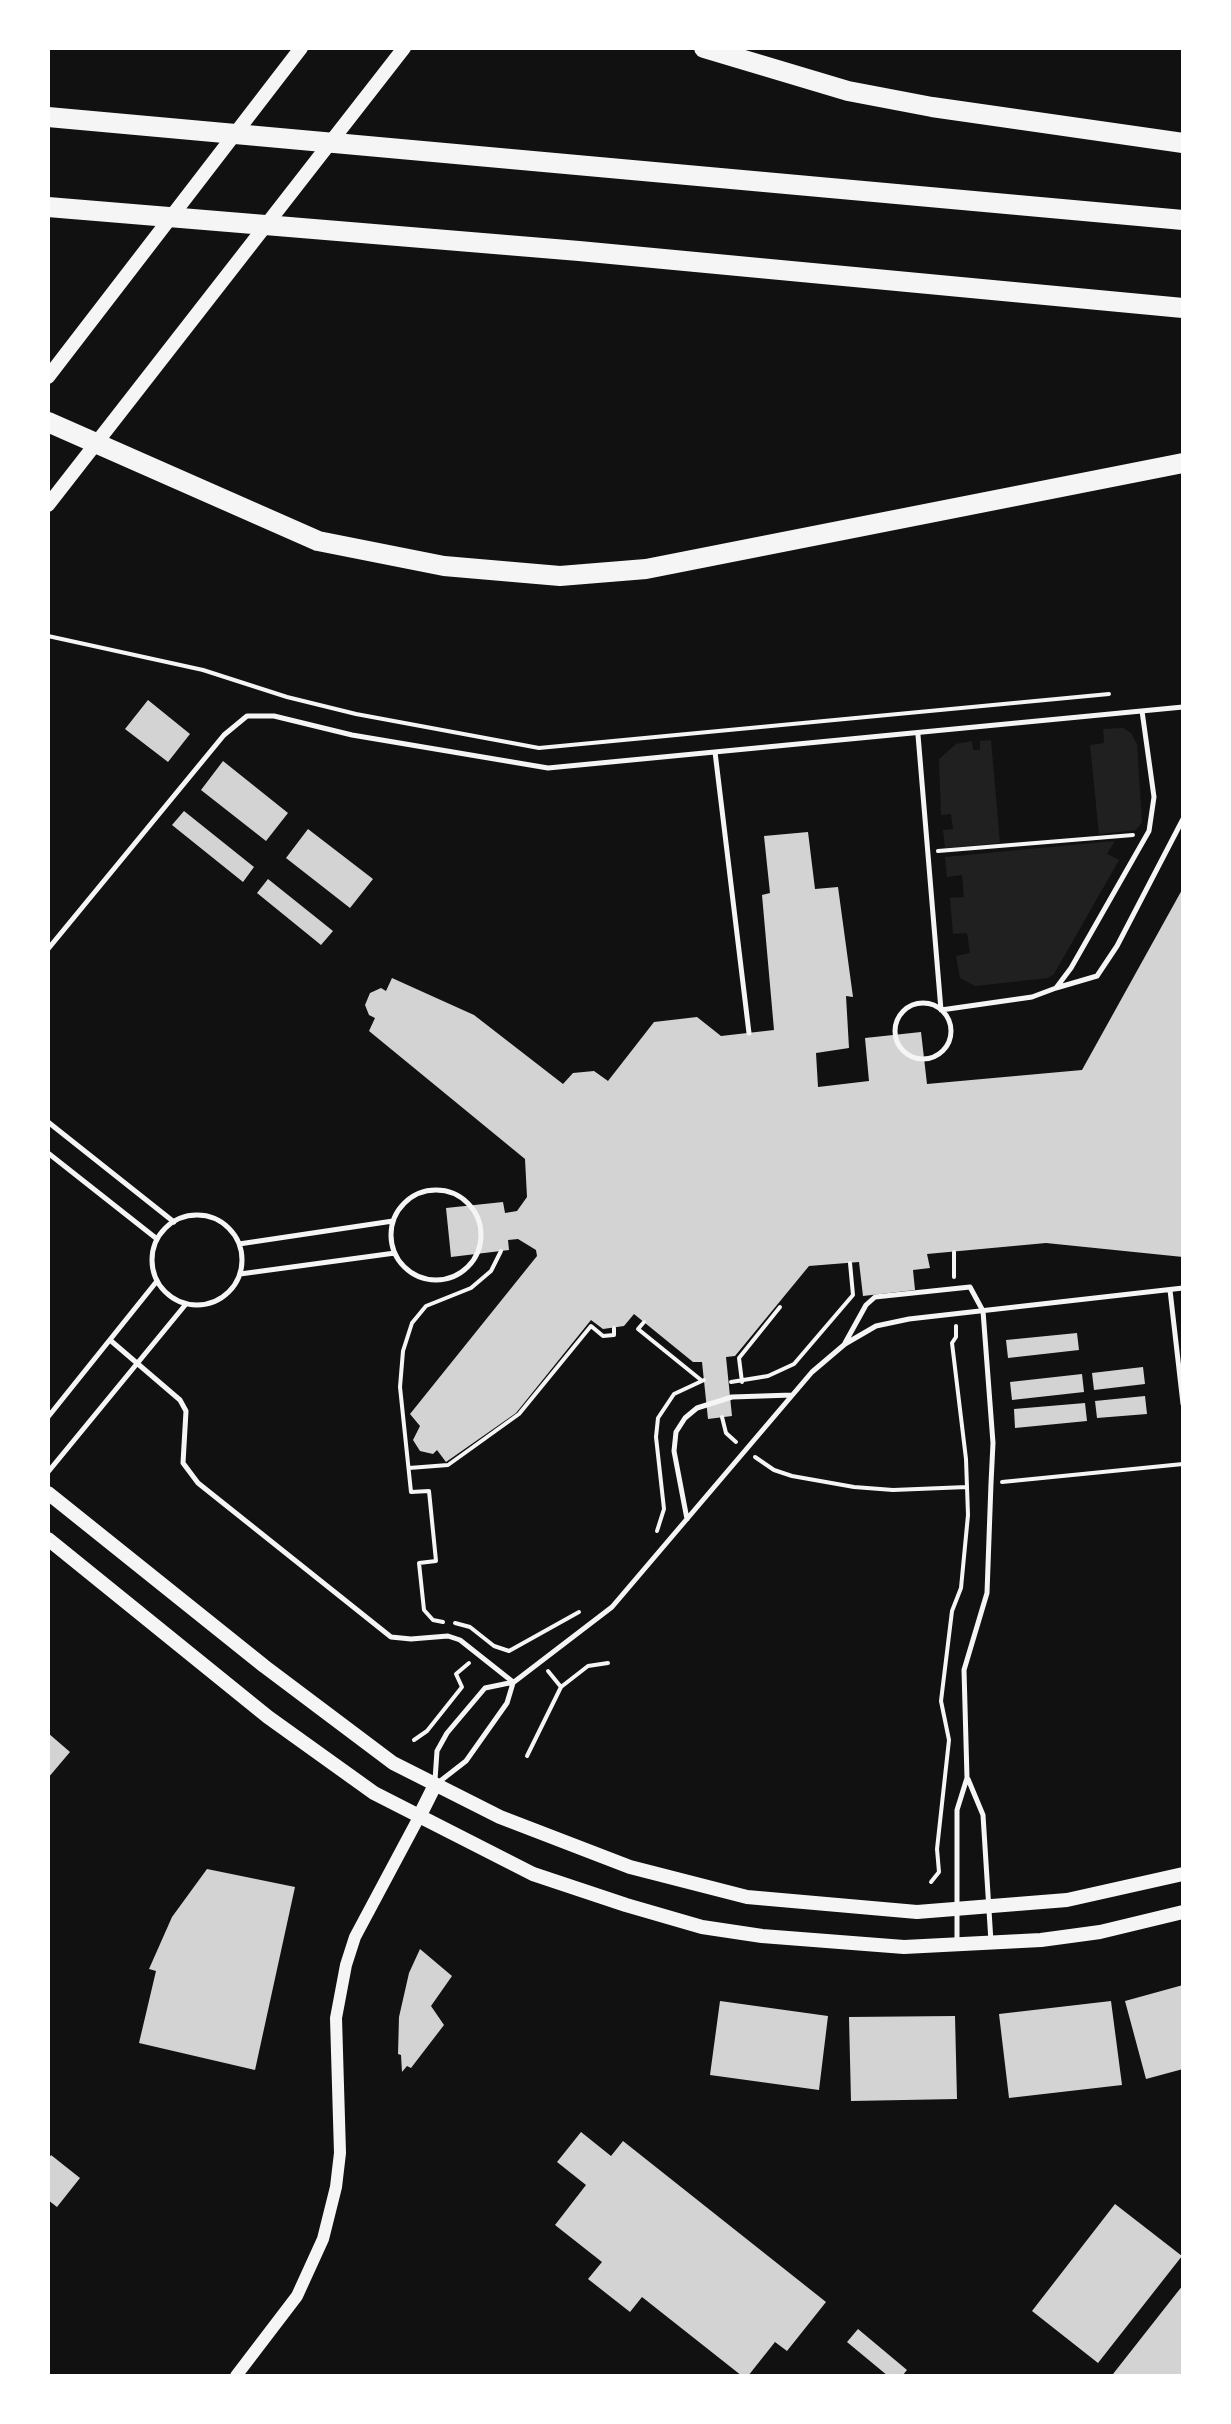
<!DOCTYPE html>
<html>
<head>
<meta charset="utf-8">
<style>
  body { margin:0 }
  #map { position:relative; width:1231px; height:2424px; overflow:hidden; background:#111; font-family:"Playfair Display",serif }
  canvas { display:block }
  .frame { position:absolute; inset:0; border:50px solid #fff; pointer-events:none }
</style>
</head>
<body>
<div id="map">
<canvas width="1231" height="2424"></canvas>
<div class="frame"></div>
</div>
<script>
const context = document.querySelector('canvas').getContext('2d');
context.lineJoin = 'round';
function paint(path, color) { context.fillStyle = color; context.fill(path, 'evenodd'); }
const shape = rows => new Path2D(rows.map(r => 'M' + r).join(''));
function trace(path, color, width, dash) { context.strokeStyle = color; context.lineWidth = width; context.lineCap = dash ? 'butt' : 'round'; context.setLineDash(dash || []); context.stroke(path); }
const green = shape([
  [1123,728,1131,733,1137,744,1142,822,1136,830,1099,834,1090,745,1104,743,1103,729],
  [991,740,1000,843,945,848,943,830,953,829,951,814,941,815,939,759,956,744,972,741,973,750,980,750,980,741],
  [1115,841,1107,854,1119,860,1054,974,1048,978,975,986,960,978,956,956,970,953,967,933,953,934,950,898,964,897,962,875,947,877,945,857]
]);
const building = shape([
  [148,700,190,734,168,762,125,729],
  [223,761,288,813,266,841,201,790],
  [184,811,254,867,243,882,172,825],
  [308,829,373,879,350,908,286,858],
  [808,832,815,889,838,887,853,997,846,996,849,1048,816,1053,818,1087,869,1081,865,1038,921,1032,927,1084,1082,1070,1183,888,1183,1257,1046,1243,927,1254,930,1268,913,1270,915,1290,863,1296,859,1262,809,1266,735,1356,726,1357,732,1416,708,1419,702,1362,693,1362,634,1314,624,1326,603,1329,591,1320,516,1413,446,1462,437,1450,433,1454,420,1451,413,1440,420,1426,410,1414,537,1256,536,1250,518,1239,508,1240,509,1250,451,1257,446,1208,503,1202,505,1213,517,1211,527,1197,525,1159,369,1031,375,1018,369,1015,365,1005,370,993,381,988,386,991,392,978,474,1015,563,1084,573,1073,594,1071,608,1081,654,1022,697,1017,721,1036,774,1030,762,895,770,893,764,836],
  [268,879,333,931,321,945,257,893],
  [1077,1333,1079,1350,1008,1358,1006,1340],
  [1143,1367,1145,1384,1094,1390,1092,1373],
  [1082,1374,1084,1392,1012,1400,1010,1382],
  [1145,1396,1147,1414,1097,1418,1095,1401],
  [1085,1403,1087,1421,1015,1428,1014,1409],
  [48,1733,70,1752,48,1778],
  [207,1869,295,1887,255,2070,139,2043,156,1971,149,1969,172,1917],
  [420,1949,452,1976,431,2006,444,2025,411,2068,407,2066,402,2072,401,2055,398,2054,399,2017,409,1973],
  [1183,1985,1183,2069,1146,2079,1125,2001],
  [720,2001,828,2016,819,2090,710,2075],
  [1111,2001,1122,2085,1009,2098,999,2014],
  [955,2016,957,2099,851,2101,849,2017],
  [581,2132,611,2156,623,2141,826,2302,787,2351,775,2342,748,2376,742,2376,642,2297,630,2312,588,2279,602,2262,555,2225,586,2185,557,2162],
  [51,2155,80,2178,57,2207,48,2200,48,2160],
  [1115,2204,1182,2256,1098,2363,1032,2311],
  [1183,2285,1183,2376,1115,2376,1113,2374],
  [858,2329,907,2370,902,2376,888,2376,847,2342]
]);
const path = shape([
  [48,636,203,670,287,697,356,714,539,748,1109,694],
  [938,851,1133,835],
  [954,1252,954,1277],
  [644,1322,638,1329,701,1380],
  [731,1382,768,1376,794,1364,853,1295,850,1263],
  [742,1382,739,1358,780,1307],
  [722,1417,726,1433,736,1442],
  [755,1457,774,1470,792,1476,854,1487,893,1490,967,1487],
  [409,1468,448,1465,519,1414,591,1326,603,1336,614,1335,614,1328],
  [1002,1482,1183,1464],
  [657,1531,664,1509,656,1437,658,1418,674,1394,704,1380],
  [443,1622,433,1620,424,1610,419,1563,436,1561,429,1491,411,1492,400,1387,403,1351,412,1323,426,1306,471,1288,491,1271,501,1251],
  [455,1623,470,1627,494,1646,509,1651,579,1612],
  [561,1687,588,1666,608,1663],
  [414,1740,427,1731,462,1687,456,1674,469,1663],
  [527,1756,561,1687,548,1671],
  [931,1882,939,1872,937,1849,949,1740,941,1701,952,1611,961,1588,968,1515,966,1459,952,1343,956,1337,956,1326]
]);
const service = shape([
  [918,735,941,1010,1032,997,1056,988,1071,968,1149,831,1154,797,1142,711],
  [715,752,749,1033],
  [48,949,224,735,247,716,274,716,352,735,548,768,1183,707],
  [1056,988,1097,976,1117,946,1183,819],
  '895 1031a28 28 0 1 1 56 0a28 28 0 1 1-56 0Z',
  [48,1122,174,1222],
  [48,1153,157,1239],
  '391 1235a45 45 0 1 1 90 0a45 45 0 1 1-90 0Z',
  '152 1260a45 45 0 1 1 90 0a45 45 0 1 1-90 0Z',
  [239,1244,393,1221],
  [240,1274,395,1253],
  [1170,1290,1183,1404],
  [110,1340,180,1400,186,1411,183,1463,198,1483,391,1637,411,1639,448,1636,460,1640,513,1682],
  [845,1343,866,1305,875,1297,970,1287,983,1311,993,1443,991,1483,987,1593,964,1670,967,1778,957,1810,957,1941],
  [48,1417,157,1281],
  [48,1472,186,1304],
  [687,1519,674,1451,676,1432,685,1418,697,1408,732,1397,792,1395],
  [968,1779,983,1815,991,1942],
  [435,1780,437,1751,447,1733,485,1688,514,1682,612,1607,812,1372,845,1344,876,1326,909,1319,1183,1288],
  [439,1782,466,1761,507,1703,513,1683]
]);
const tertiary = shape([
  [236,2376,297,2296,323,2239,336,2187,340,2153,336,2018,346,1965,355,1937,418,1819]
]);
const secondary = shape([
  [48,377,301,48],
  [48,505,404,48],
  [48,1493,264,1666,393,1763,500,1817,630,1867,747,1897,917,1912,1067,1900,1183,1874],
  [48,1539,268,1717,374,1793,533,1874,626,1905,702,1927,762,1936,904,1947,1041,1940,1100,1932,1183,1912],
  [418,1819,434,1787]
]);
const motorway = shape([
  [704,48,848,91,932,107,1183,143],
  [48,117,1183,220],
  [48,207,579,251,1183,308],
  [48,422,318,541,444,566,560,576,646,569,1183,463]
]);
paint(green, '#202020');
paint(building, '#d3d3d3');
trace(path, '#f5f5f5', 4);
trace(service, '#f5f5f5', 5);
trace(tertiary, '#f5f5f5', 12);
trace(secondary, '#f5f5f5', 14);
trace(motorway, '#f5f5f5', 20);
</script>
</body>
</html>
